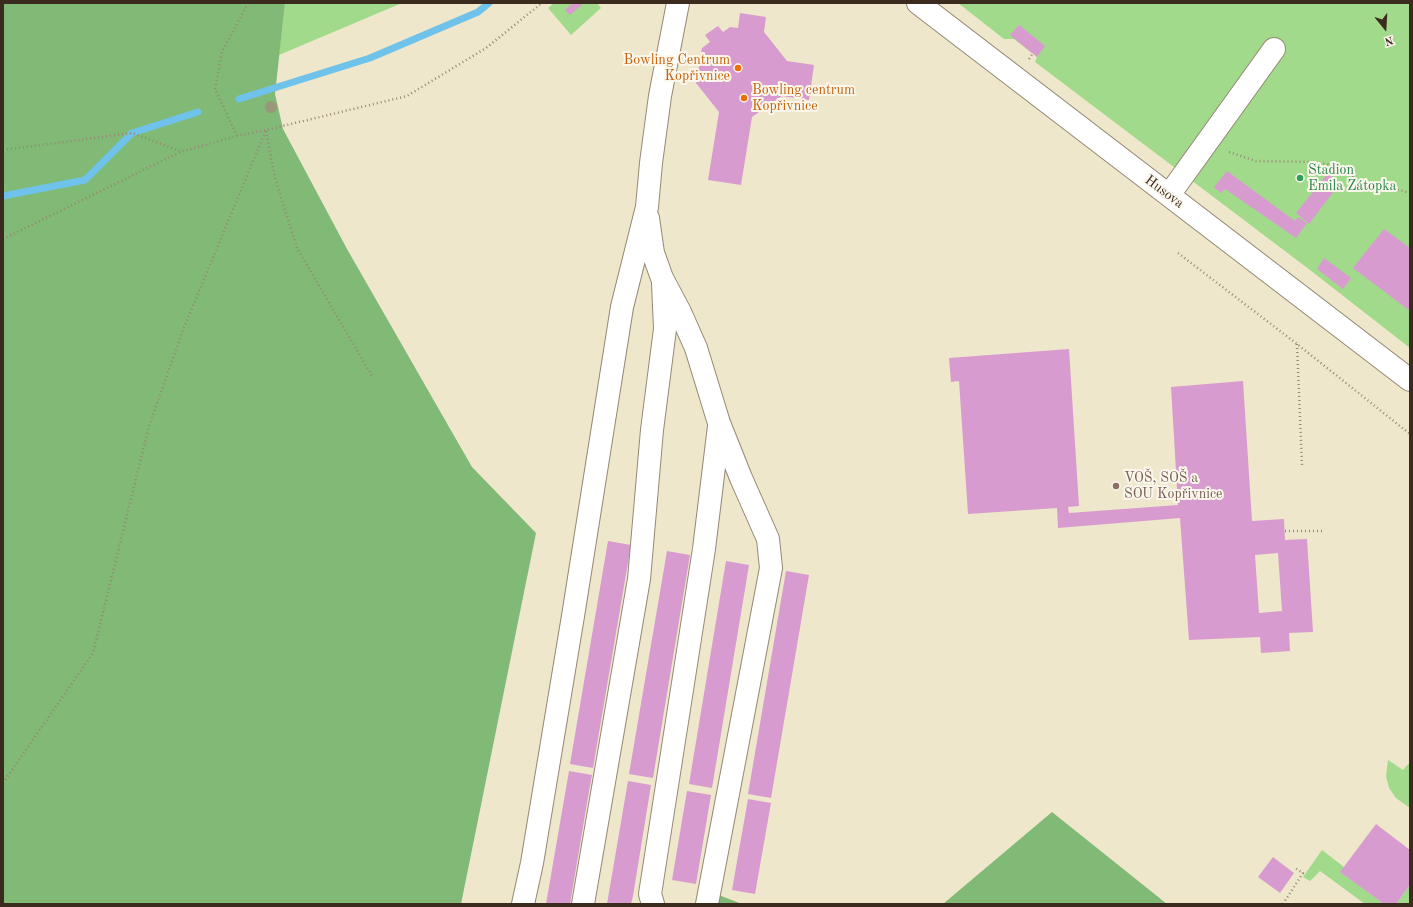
<!DOCTYPE html>
<html>
<head>
<meta charset="utf-8">
<style>
  body { margin:0 }
  #map { position:relative; width:1413px; height:907px; overflow:hidden; background:#eee7cb; font-family:"Old Standard TT",serif }
  canvas { display:block }
  .frame { position:absolute; inset:0; border:4px solid #3b2a1e; pointer-events:none }
  .north { position:absolute; left:1365px; top:8px; width:40px; height:40px; -webkit-text-stroke:3px #fbf7ec; paint-order:stroke; rotate:162deg; font-size:11px; font-weight:700; line-height:16px; text-align:center; color:#3b2a1e }
  .north::after { content:''; display:block; margin:auto; width:14px; height:18px; background:#3b2a1e; clip-path:polygon(50% 0,100% 100%,50% 72%,0 100%) }
</style>
</head>
<body>
<div id="map">
<canvas width="1413" height="907"></canvas>
<div class="frame"></div>
<div class="north">N</div>
</div>
<script>
const context = document.querySelector('canvas').getContext('2d');
context.lineJoin = 'round';
function paint(path, color) { context.fillStyle = color; context.fill(path, 'evenodd'); }
const shape = rows => new Path2D(rows.map(r => 'M' + r).join(''));
function trace(path, color, width, dash) { context.strokeStyle = color; context.lineWidth = width; context.lineCap = dash ? 'butt' : 'round'; context.setLineDash(dash || []); context.stroke(path); }
function label(font, color, halo, rows, align = 'center') {
  context.font = font + ' "Old Standard TT",serif'; context.lineWidth = 4; context.setLineDash([]); context.textBaseline = 'middle'; context.strokeStyle = halo; context.fillStyle = color; for (const [text, x, y, turn = 0] of rows) {
    context.save(); context.translate(x, y); context.rotate((+turn || 0) * Math.PI / 180); context.textAlign = isNaN(turn) ? turn : align; if (halo) context.strokeText(text, 0, 0); context.fillText(text, 0, 0); context.restore();
  }
}
const green = shape([
  [285,3,402,3,279,55],
  [554,3,597,3,601,8,571,35,548,8],
  [958,3,1410,3,1410,348,1310,270,1035,62,1037,57,1014,39,1004,39],
  [1388,760,1403,770,1410,762,1410,808,1396,798,1389,788,1386,776],
  [1322,850,1344,867,1341,872,1384,904,1365,904,1320,871,1310,881,1303,877],
  [1410,885,1410,904,1396,904]
]);
const forest = shape([
  [3,3,285,3,275,94,283,129,347,249,472,467,536,533,461,904,3,904],
  [1052,812,1167,904,943,904],
  [716,894,742,904,711,904]
]);
const stream = shape([
  [239,99,370,58,478,12,489,3],
  [3,196,85,180,132,133,198,112]
]);
const building = shape([
  [573,3,584,3,570,15,565,10],
  [740,13,766,17,764,32,787,61,814,65,809,100,782,96,752,117,741,185,708,180,719,112,696,83,702,48,710,42,705,35,718,26,723,32,730,27,738,28],
  [1019,25,1045,46,1037,57,1010,35],
  [1227,171,1295,221,1298,217,1307,223,1296,238,1225,189,1221,193,1214,187],
  [1328,173,1340,183,1309,224,1296,213],
  [1384,229,1410,248,1410,311,1353,268],
  [1324,258,1351,278,1343,289,1317,269],
  [1069,349,1079,506,1068,507,1069,513,1178,505,1171,387,1243,381,1252,521,1284,519,1285,540,1307,539,1313,632,1289,633,1290,651,1261,653,1260,637,1189,640,1180,518,1058,528,1057,508,968,514,959,381,951,382,949,358],
  [1278,553,1282,611,1259,613,1255,555],
  [608,541,631,545,593,768,570,764],
  [667,551,690,555,653,778,629,774],
  [726,561,749,565,712,788,689,784],
  [786,571,809,575,771,798,748,794],
  [569,771,592,775,588,797,570,904,546,904],
  [628,781,651,785,633,896,631,904,607,904],
  [687,791,711,795,696,884,672,880],
  [748,799,771,803,755,894,732,890],
  [1376,824,1410,850,1410,885,1396,904,1384,904,1340,872],
  [1273,857,1294,873,1280,893,1258,877]
]);
const path = shape([
  [1029,59,1033,53],
  [266,131,275,178,297,248,372,376],
  [237,136,215,89,222,52,248,3],
  [3,150,132,133,180,151],
  [1229,152,1256,161,1313,162,1333,165,1366,184,1389,187,1410,193],
  [3,239,180,152,237,136,266,130,407,96,486,48,542,3],
  [1178,253,1297,344,1410,434],
  [1297,344,1302,465],
  [1285,531,1323,531],
  [3,783,93,653,149,426,183,330,266,130],
  [1283,904,1303,873,1295,868]
]);
const minor = shape([
  [918,3,1410,380],
  [1169,195,1274,49],
  [648,218,653,253,662,278,680,312,696,348,719,423,741,478,768,539,771,568,707,904],
  [523,904,532,863,573,616,622,307,647,207,651,163,660,96,678,3],
  [583,904,639,579,652,430,665,329,663,283],
  [653,904,650,894,704,549,719,426]
]);
const trees = [
  [271,107]
];
const markers = [
  [738,68,4,"#e8710a"],
  [744,98,4,"#e8710a"],
  [1300,178,4,"#2e9e5b"],
  [1116,486,4,"#8d6e63"]
];
const foodNames = [
  ["Bowling Centrum",730,60],
  ["Kopřivnice",730,76],
  ["Bowling centrum",752,90,"left"],
  ["Kopřivnice",752,106,"left"]
];
const leisureNames = [
  ["Stadion",1308,170],
  ["Emila Zátopka",1308,186]
];
const streetNames = [
  ["Husova",1164,192,37]
];
const educationNames = [
  ["VOŠ, SOŠ a",1124,478],
  ["SOU Kopřivnice",1124,494]
];
paint(green, '#a2da8b');
paint(forest, '#81ba77');
trace(stream, '#6fc3eb', 7);
paint(building, '#d89bcf');
trace(minor, '#948874', 24);
trace(path, '#948874', 2.5, [1, 3]);
trace(minor, '#fff', 22);
context.fillStyle = '#9a977b';
for (const [x, y] of trees) { context.beginPath(); context.arc(x, y, 6, 0, 2 * Math.PI); context.fill(); }
for (const [x, y, r, color] of markers) { const dot = new Path2D(); dot.arc(x, y, r, 0, 2 * Math.PI); context.fillStyle = color; context.fill(dot); trace(dot, '#fbf7ec', 1.5); }
label('14px', '#c56008', '#fbf7ec', foodNames, 'right');
label('14px', '#27864d', '#fbf7ec', leisureNames, 'left');
label('14px', '#3b2a1e', '#fbf7ec', streetNames);
label('14px', '#785e54', '#fbf7ec', educationNames, 'left');
</script>
</body>
</html>
